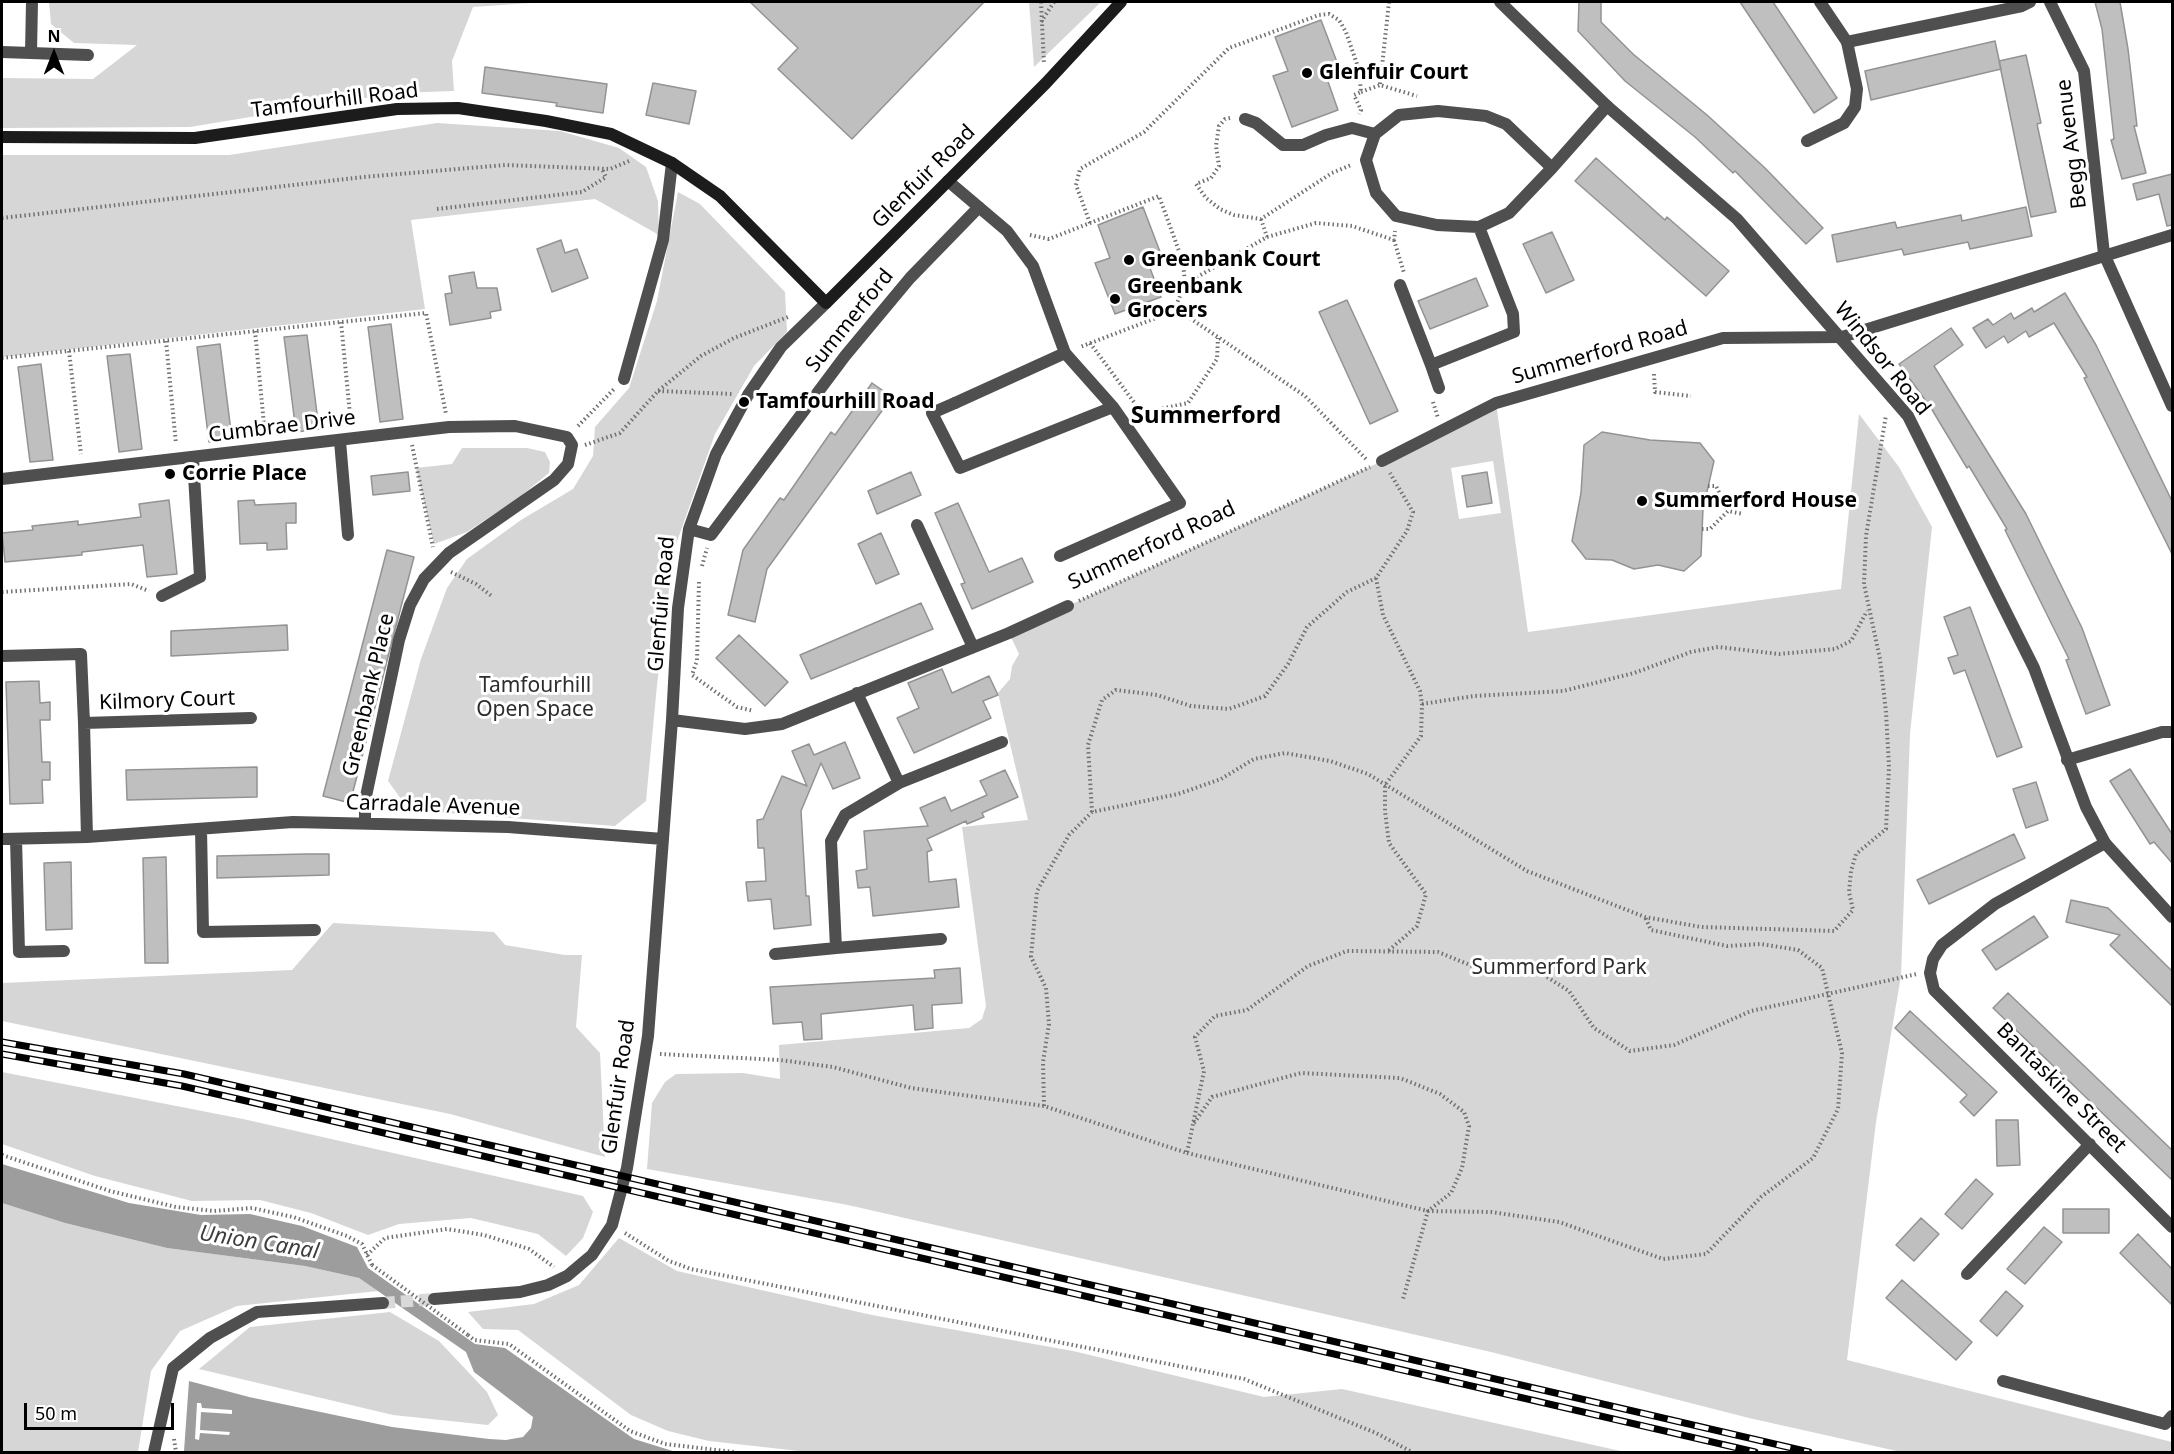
<!DOCTYPE html>
<html>
<head>
<meta charset="utf-8">
<style>
  body { margin:0 }
  #map { position:relative; width:2174px; height:1454px; overflow:hidden; background:#fff; font-family:"Noto Sans",sans-serif }
  canvas { display:block }
  .frame { position:absolute; inset:0; border:3px solid #000; pointer-events:none }
  .north { position:absolute; left:24px; top:24px; width:60px; height:60px; -webkit-text-stroke:4px #fff; paint-order:stroke; rotate:0deg; font-size:16px; font-weight:700; line-height:24px; text-align:center; color:#000 }
  .north::after { content:''; display:block; margin:auto; width:21px; height:27px; background:#000; clip-path:polygon(50% 0,100% 100%,50% 72%,0 100%) }
  .scale { position:absolute; left:24px; top:1403px; width:150px; height:27px; box-sizing:border-box; border:3px solid #000; border-top:0; padding-left:8px; font-size:18px; line-height:21px; white-space:nowrap; color:#000; -webkit-text-stroke:4px #fff; paint-order:stroke }
</style>
</head>
<body>
<div id="map">
<canvas width="2174" height="1454"></canvas>
<div class="frame"></div>
<div class="north">N</div>
<div class="scale">50 m</div>
</div>
<script>
const context = document.querySelector('canvas').getContext('2d');
context.lineJoin = 'round';
function paint(path, color) { context.fillStyle = color; context.fill(path, 'evenodd'); }
const shape = rows => new Path2D(rows.map(r => 'M' + r).join(''));
function trace(path, color, width, dash) { context.strokeStyle = color; context.lineWidth = width; context.lineCap = dash ? 'butt' : 'round'; context.setLineDash(dash || []); context.stroke(path); }
function label(font, color, halo, rows, align = 'center') {
  context.font = font + ' "Noto Sans",sans-serif'; context.lineWidth = 6; context.setLineDash([]); context.textBaseline = 'middle'; context.strokeStyle = halo; context.fillStyle = color; for (const [text, x, y, turn = 0] of rows) {
    context.save(); context.translate(x, y); context.rotate((+turn || 0) * Math.PI / 180); context.textAlign = isNaN(turn) ? turn : align; if (halo) context.strokeText(text, 0, 0); context.fillText(text, 0, 0); context.restore();
  }
}
const green = shape([
  [49,2,545,2,473,7,452,61,454,91,395,93,190,127,2,128,2,78,93,79,137,45,74,43,51,24],
  [1029,2,1101,2,1034,67],
  [437,123,560,131,619,148,646,167,658,201,659,235,595,199,411,220,425,309,2,357,2,155,229,155],
  [678,192,700,204,785,292,787,332,754,366,715,434,674,550,657,685,646,801,615,826,409,810,388,781,421,659,447,588,467,559,521,520,573,489,593,456,595,427,629,388,657,301],
  [1496,403,1528,632,1841,589,1859,414,1899,467,1932,527,1910,734,1901,976,1876,1122,1847,1360,2172,1442,2172,1452,1901,1452,1749,1418,1491,1352,848,1205,647,1169,652,1103,665,1082,676,1074,743,1073,780,1079,779,1045,969,1028,982,1019,986,1006,962,827,1028,820,998,693,1010,679,1012,666,1019,654,1009,633,1391,457],
  [1493,461,1501,513,1459,519,1451,468],
  [462,448,527,448,545,452,550,462,549,473,517,499,467,532,434,544,416,468,452,464],
  [333,923,494,932,505,945,565,955,582,955,576,1027,600,1053,605,1157,450,1114,2,1021,2,983,292,970],
  [2,1072,243,1119,583,1196,593,1212,583,1238,566,1256,538,1234,471,1218,399,1224,368,1235,311,1213,260,1200,192,1201,95,1176,2,1144],
  [2,1203,65,1223,167,1248,305,1266,359,1278,378,1291,237,1306,180,1331,151,1371,138,1452,2,1452],
  [619,1238,677,1271,872,1315,1073,1351,1264,1397,1342,1389,1625,1452,808,1452,709,1441,668,1431,631,1415,518,1330,483,1329,468,1312,534,1304,579,1285],
  [390,1312,439,1341,487,1392,498,1415,488,1425,393,1415,199,1369,250,1327]
]);
const water = shape([
  [2,1164,129,1203,201,1215,250,1214,302,1226,357,1247,368,1268,475,1344,505,1348,634,1439,676,1452,186,1452,184,1451,189,1381,249,1397,392,1427,489,1439,506,1440,523,1437,531,1428,533,1417,474,1372,466,1352,359,1278,305,1266,167,1248,65,1223,2,1203]
]);
const pier = shape([
  [197,1403,201,1403,202,1408,232,1410,232,1414,201,1412,200,1430,230,1432,229,1435,200,1433,199,1440,195,1439]
]);
const building = shape([
  [750,2,984,2,852,139,778,69,798,48,750,2],
  [1579,2,1601,2,1601,22,1633,54,1707,115,1765,168,1823,228,1806,244,1735,171,1733,173,1695,137,1625,81,1578,31,1579,2],
  [1740,2,1773,2,1837,98,1814,113,1740,2],
  [2095,2,2120,2,2128,49,2137,126,2134,126,2146,173,2122,179,2111,140,2114,139,2102,29,2095,2],
  [1321,20,1340,70,1326,76,1338,110,1292,127,1273,76,1288,71,1275,37,1321,20],
  [1995,41,2001,69,1871,100,1865,71,1995,41],
  [2026,55,2041,123,2037,124,2056,212,2031,217,1999,61,2026,55],
  [485,67,607,84,603,113,556,106,557,103,482,93,485,67],
  [653,83,696,91,689,124,646,115,653,83],
  [1596,158,1665,220,1667,217,1729,271,1706,296,1575,181,1596,158],
  [2172,174,2172,225,2167,226,2159,194,2137,200,2133,184,2172,174],
  [1143,207,1162,257,1148,263,1161,297,1115,314,1095,263,1110,258,1098,225,1143,207],
  [2026,207,2032,236,1970,249,1968,242,1904,255,1902,249,1837,262,1832,235,1895,222,1897,228,1961,215,1962,221,2026,207],
  [1552,232,1574,280,1546,293,1523,244,1552,232],
  [561,240,565,253,577,249,588,278,552,292,537,249,561,240],
  [474,272,477,288,497,288,501,310,490,312,491,318,450,325,445,294,452,293,449,276,474,272],
  [1476,278,1488,306,1430,329,1418,301,1476,278],
  [2065,293,2096,345,2172,501,2172,554,2084,378,2087,377,2054,323,2029,337,2026,331,2008,343,2004,336,1986,348,1973,328,1988,319,1993,325,2011,313,2014,319,2032,308,2034,312,2065,293],
  [1347,300,1398,411,1370,424,1319,312,1347,300],
  [391,324,403,419,380,422,368,327,391,324],
  [1951,328,1963,345,1934,366,2026,514,2082,628,2110,705,2086,714,2066,660,2069,659,2005,530,2007,529,1969,466,1967,468,1931,408,1899,364,1951,328],
  [307,335,319,429,296,432,284,337,307,335],
  [220,344,232,439,209,442,197,347,220,344],
  [130,354,142,449,119,452,107,356,130,354],
  [41,364,53,460,30,462,18,367,41,364],
  [872,383,892,397,767,569,755,622,728,615,743,550,780,498,784,500,831,432,835,435,872,383],
  [1602,432,1650,440,1700,443,1714,461,1703,509,1701,556,1684,571,1658,565,1634,569,1612,560,1586,559,1572,541,1581,493,1584,445,1602,432],
  [408,472,410,491,373,495,371,476,408,472],
  [911,472,921,495,877,514,868,491,911,472],
  [1487,472,1492,503,1467,507,1462,476,1487,472],
  [169,500,177,574,147,577,143,545,82,552,82,555,5,562,2,533,33,530,32,526,78,521,78,525,141,517,139,504,169,500],
  [254,500,255,505,296,503,296,523,286,523,287,549,267,550,267,543,240,544,238,501,254,500],
  [958,503,989,572,1022,558,1033,582,972,609,961,584,965,583,935,513,958,503],
  [881,533,899,574,876,584,858,544,881,533],
  [387,550,414,557,350,803,323,796,387,550],
  [921,603,933,629,811,679,800,655,921,603],
  [1970,607,2022,747,1997,757,1965,670,1954,674,1948,658,1958,655,1944,617,1970,607],
  [287,625,288,650,171,656,171,631,287,625],
  [739,635,788,682,765,706,716,658,739,635],
  [942,669,952,693,989,676,998,695,983,701,991,718,914,753,897,718,919,708,908,683,942,669],
  [39,681,40,703,50,702,50,720,40,720,42,762,50,762,50,780,42,780,43,803,10,804,6,682,39,681],
  [845,742,860,778,833,789,821,763,801,811,806,896,809,896,811,925,774,929,771,899,748,901,746,882,766,881,764,848,758,848,757,820,763,819,782,776,807,786,792,751,809,744,814,755,845,742],
  [257,767,257,797,127,800,126,770,257,767],
  [2130,769,2172,834,2172,863,2154,842,2150,844,2110,781,2130,769],
  [1005,770,1018,797,982,813,984,817,967,824,966,821,927,839,932,850,927,852,929,882,956,879,959,907,873,916,870,887,858,888,856,871,867,869,864,831,928,826,920,808,945,797,951,811,987,795,980,781,1005,770],
  [2036,782,2048,820,2026,828,2013,789,2036,782],
  [2014,834,2025,858,1929,904,1917,880,2014,834],
  [306,854,329,854,329,875,217,878,217,856,306,854],
  [166,857,168,963,145,963,143,858,166,857],
  [71,862,72,929,46,930,44,863,71,862],
  [2071,900,2108,908,2172,971,2172,1006,2110,945,2120,935,2066,922,2071,900],
  [2034,916,2048,937,1996,970,1982,950,2034,916],
  [960,968,962,1003,932,1005,933,1028,915,1030,913,1005,821,1014,822,1039,804,1040,802,1022,773,1024,770,987,935,978,934,970,960,968],
  [2008,993,2172,1150,2172,1180,1993,1008,2008,993],
  [1910,1011,1997,1092,1974,1116,1960,1102,1967,1095,1895,1028,1910,1011],
  [1996,1120,2018,1120,2020,1165,1997,1166,1996,1120],
  [1976,1179,1993,1194,1962,1229,1945,1214,1976,1179],
  [2063,1209,2109,1209,2109,1233,2063,1233,2063,1209],
  [1921,1218,1939,1234,1914,1261,1896,1245,1921,1218],
  [2044,1227,2062,1242,2025,1284,2007,1269,2044,1227],
  [2138,1234,2172,1269,2172,1305,2120,1253,2138,1234],
  [1902,1280,1972,1342,1956,1360,1886,1298,1902,1280],
  [2006,1291,2023,1306,1997,1336,1980,1321,2006,1291]
]);
const minorTunnel = shape([
  [383,1303,434,1299]
]);
const path = shape([
  [1041,2,1044,64],
  [1389,2,1380,85,1417,96],
  [1041,22,1054,2],
  [1361,92,1380,85],
  [1230,118,1225,119,1219,126,1216,146,1219,166,1211,178,1196,184,1206,198,1220,209,1234,215,1261,219,1332,173,1351,165],
  [437,209,582,192,606,177,602,169],
  [2,218,364,177,505,165,610,169,629,161],
  [1261,219,1267,237],
  [1090,223,1076,185,1080,169,1144,132,1229,48,1319,15,1329,14,1339,20,1346,32,1359,70,1361,92,1354,95,1361,110,1359,114],
  [1030,235,1049,239,1159,196,1183,262,1185,284,1175,308,1164,315,1080,347],
  [1394,240,1404,273],
  [1185,284,1267,237,1316,223,1352,226,1394,240,1395,231],
  [1175,308,1305,396,1367,460],
  [341,322,351,425],
  [255,331,265,435],
  [166,341,176,444],
  [1090,343,1142,413,1188,403,1217,359,1218,338],
  [69,351,81,454],
  [2,358,426,313,446,414],
  [1654,374,1655,392,1691,396],
  [658,391,732,394],
  [1433,402,1438,418],
  [578,426,615,388],
  [412,445,433,547],
  [585,445,620,433,658,391,701,356,734,338,788,317],
  [1708,486,1716,486,1728,511],
  [1702,529,1710,529,1728,511,1743,514],
  [702,566,707,548],
  [451,572,476,584,493,597],
  [1376,578,1383,615,1420,691,1422,704,1421,736,1385,785,1385,811,1389,843,1426,894,1417,926,1387,952],
  [699,582,697,660,692,675,737,707,754,711],
  [2,592,131,584,149,591],
  [1079,601,1370,467],
  [1422,704,1474,696,1563,691,1634,673,1691,652,1718,647,1779,654,1835,649,1851,641,1867,611],
  [1092,812,1088,745,1102,700,1116,690,1157,695,1191,706,1229,709,1265,696,1288,664,1307,627,1347,592,1376,578,1407,531,1413,512,1390,473],
  [660,1054,780,1060,833,1067,911,1088,1044,1106,1187,1153,1204,1071,1195,1037,1215,1016,1247,1010,1308,966,1347,951,1438,952,1492,974,1533,968,1569,991,1594,1028,1630,1051,1674,1045,1751,1011,1917,974],
  [1044,1106,1043,1062,1049,1024,1046,988,1031,957,1037,891,1069,835,1092,812,1178,794,1221,779,1254,759,1285,753,1330,761,1368,774,1527,871,1645,917,1701,927,1834,931,1853,910,1849,892,1851,871,1856,854,1886,829,1889,767,1886,712,1880,659,1864,584,1866,536,1886,415],
  [1194,1123,1212,1097,1301,1073,1400,1078,1440,1094,1464,1112,1469,1126,1462,1168,1451,1193,1428,1211,1403,1299],
  [1187,1153,1428,1211,1491,1212,1559,1222,1663,1259,1706,1254,1761,1197,1813,1158,1838,1109,1842,1053,1822,968,1798,950,1761,944,1727,946,1651,930,1645,917],
  [2,1155,110,1191,176,1207,214,1211,252,1208,293,1217,347,1236,362,1244,372,1265],
  [625,1233,669,1261,691,1269,1244,1379,1376,1433,1412,1452],
  [367,1255,385,1238,447,1229,484,1235,529,1249,554,1267],
  [468,1335,474,1340,509,1344,630,1431,665,1444,734,1452],
  [174,1439,176,1452]
]);
const service = shape([
  [1245,119,1256,123,1283,145,1303,145,1326,135,1352,128,1375,134],
  [1807,141,1844,123,1855,107,1857,89,1847,42],
  [955,403,932,413,960,468,1113,407],
  [340,441,348,535],
  [1060,556,1180,503,1113,407,1065,353],
  [2067,760,2162,732,2172,732],
  [2003,1381,2165,1424,2172,1416]
]);
const minor = shape([
  [1820,2,1847,42,2022,6,2030,2],
  [2050,2,2084,71,2104,254,2172,406],
  [2,52,88,55],
  [31,53,32,2],
  [1552,168,1506,124,1486,116,1438,111,1399,115,1375,134,1366,160,1376,193,1396,216,1437,225,1479,227,1509,213,1552,168,1607,106],
  [948,181,1007,231,1033,266,1065,353,955,403],
  [1400,285,1431,365,1514,332,1513,314,1479,227],
  [1431,365,1439,388],
  [624,379,663,240,672,163],
  [1382,461,1496,403,1723,338,1842,337,2172,235],
  [2,479,449,427,515,426,567,437,572,445,568,464,554,480,449,553,424,579,410,605,399,640,365,801,365,823],
  [917,525,972,645],
  [689,529,711,535,845,356,910,278,979,207],
  [162,596,200,577,193,458],
  [2,656,81,654,84,723],
  [857,693,899,783],
  [672,720,745,729,782,724,1009,633,1068,606],
  [201,829,203,932,315,930],
  [87,837,84,723,251,718],
  [2,839,87,837,293,822,508,827,663,839],
  [16,839,19,952,64,951],
  [2105,843,1995,904,1942,945,1933,959,1930,973,1934,990,2172,1227],
  [836,948,941,939],
  [775,954,836,948,831,841,845,815,899,783,1002,742],
  [1967,1274,2090,1144],
  [434,1299,520,1292,548,1285,567,1276,592,1255,612,1225,627,1168,648,1036,672,720,678,608,689,529,716,454,748,395,781,347,826,303],
  [154,1452,173,1368,210,1338,257,1312,383,1303]
]);
const tertiary = shape([
  [1500,2,1607,106,1737,219,1908,416,2034,668,2086,807,2105,843,2172,917]
]);
const secondary = shape([
  [2,137,195,138,397,109,458,108,546,121,611,134,672,163,720,196,826,303,1046,83,1121,2]
]);
const rail = shape([
  [2,1042,184,1074,1809,1452],
  [2,1054,182,1086,1755,1452]
]);
const pathBridge = shape([
  [372,1265,468,1335]
]);
const markers = [
  [1307,73,6,"#000"],
  [1129,260,6,"#000"],
  [1115,299,6,"#000"],
  [744,402,6,"#000"],
  [170,474,6,"#000"],
  [1642,501,6,"#000"]
];
const poiNames = [
  ["Glenfuir Court",1319,73],
  ["Greenbank Court",1141,260],
  ["Greenbank",1127,287],
  ["Grocers",1127,311],
  ["Tamfourhill Road",756,402],
  ["Corrie Place",182,474],
  ["Summerford House",1654,501]
];
const streetNames = [
  ["Tamfourhill Road",335,101,-7],
  ["Begg Avenue",2072,144,-97],
  ["Glenfuir Road",924,177,-45],
  ["Summerford",850,321,-51],
  ["Summerford Road",1600,353,-16],
  ["Windsor Road",1882,359,51],
  ["Cumbrae Drive",282,427,-7],
  ["Summerford Road",1152,546,-25],
  ["Glenfuir Road",662,604,-85],
  ["Greenbank Place",369,695,-77],
  ["Kilmory Court",167,701,-2],
  ["Carradale Avenue",433,806,2],
  ["Glenfuir Road",619,1087,-82],
  ["Bantaskine Street",2061,1088,45]
];
const parkNames = [
  ["Tamfourhill",535,686],
  ["Open Space",535,710],
  ["Summerford Park",1559,968]
];
const waterNames = [
  ["Union Canal",259,1243,9]
];
const quarterNames = [
  ["Summerford",1206,416]
];
paint(green, '#d6d6d6');
paint(water, '#9d9d9d');
paint(pier, '#fff');
paint(building, '#bfbfbf');
trace(building, '#939393', 1.5);
trace(minorTunnel, '#d9d9d9', 12, [12, 6]);
trace(path, '#717171', 4, [1.5, 3]);
trace(service, '#4f4f4f', 12);
trace(minor, '#4f4f4f', 12);
trace(tertiary, '#4f4f4f', 12);
trace(secondary, '#1c1c1c', 12);
trace(rail, '#000', 7);
trace(rail, '#fff', 4.5, [14]);
trace(pathBridge, '#717171', 4, [1.5, 3]);
for (const [x, y, r, color] of markers) { const dot = new Path2D(); dot.arc(x, y, r, 0, 2 * Math.PI); context.fillStyle = color; context.fill(dot); trace(dot, '#fff', 2); }
label('bold 21px', '#000', '#fff', poiNames, 'left');
label('21px', '#000', '#fff', streetNames);
label('21px', '#2d2d2d', '#fff', parkNames);
label('italic 22px', '#3e3e3e', '#fff', waterNames);
label('bold 24px', '#000', '#fff', quarterNames);
</script>
</body>
</html>
